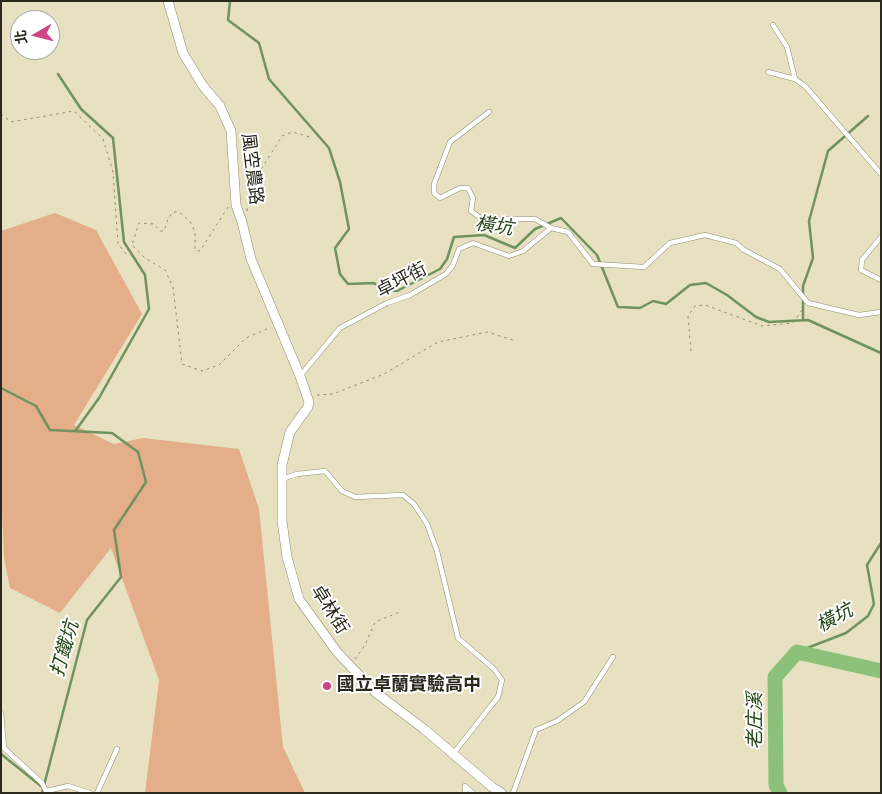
<!DOCTYPE html>
<html>
<head>
<meta charset="utf-8">
<style>
  body { margin:0 }
  #map { position:relative; width:882px; height:794px; overflow:hidden; background:#e7e1c1; font-family:"Titillium Web","Noto Sans TC",sans-serif }
  canvas { display:block }
  .frame { position:absolute; inset:0; border:2px solid #2b291d; pointer-events:none }
  .north { position:absolute; left:10px; top:10px; width:50px; height:50px; box-sizing:border-box; background:#fff; border:1px solid #aaa9a5; border-radius:50%; rotate:262deg; font-size:14px; font-weight:700; line-height:20px; text-align:center; color:#2b291d }
  .north::after { content:''; display:block; margin:auto; width:18px; height:22px; background:#cd4684; clip-path:polygon(50% 0,100% 100%,50% 72%,0 100%) }
</style>
</head>
<body>
<div id="map">
<canvas width="882" height="794"></canvas>
<div class="frame"></div>
<div class="north">北</div>
</div>
<script>
const context = document.querySelector('canvas').getContext('2d');
context.lineJoin = 'round';
function paint(path, color) { context.fillStyle = color; context.fill(path, 'evenodd'); }
const shape = rows => new Path2D(rows.map(r => 'M' + r).join(''));
function trace(path, color, width, dash) { context.strokeStyle = color; context.lineWidth = width; context.lineCap = dash ? 'butt' : 'round'; context.setLineDash(dash || []); context.stroke(path); }
function label(font, color, halo, rows, align = 'center') {
  context.font = font + ' "Titillium Web","Noto Sans TC",sans-serif'; context.lineWidth = 4; context.setLineDash([]); context.textBaseline = 'middle'; context.strokeStyle = halo; context.fillStyle = color; for (const [text, x, y, turn = 0] of rows) {
    context.save(); context.translate(x, y); context.rotate((+turn || 0) * Math.PI / 180); context.textAlign = isNaN(turn) ? turn : align; if (halo) context.strokeText(text, 0, 0); context.fillText(text, 0, 0); context.restore();
  }
}
const green = shape([
  [55,213,96,230,142,314,74,425,114,444,143,438,239,449,259,509,283,747,305,793,145,793,159,680,111,548,60,613,10,588,4,558,1,487,1,231]
]);
const stream = shape([
  [230,1,228,20,259,43,269,79,329,148,340,182,349,229,335,248,340,274,348,284,374,283,382,290,397,291,440,269,447,259,454,237,484,235,515,248,535,229,561,218,597,255,618,307,640,308,653,301,666,304,690,285,706,283,727,295,756,317,769,322,808,320,881,353],
  [58,74,81,109,113,138,124,242,145,275,149,309,99,398,76,430],
  [803,320,803,286,813,258,809,221,828,151,868,116],
  [1,388,36,406,50,430,112,433,138,452,146,482,114,530,121,577,87,620,42,793],
  [797,652,846,633,868,616,874,604,867,565,881,543],
  [1,754,42,787]
]);
const river = shape([
  [780,793,776,785,775,677,797,652,881,671]
]);
const path = shape([
  [1,114,11,122,74,111,103,139,113,172,118,244,126,254,132,245],
  [228,207,200,251,195,250,195,232,190,221,179,212,173,212,168,219,164,231,160,231,154,224,139,223,132,245,145,258,165,270,173,287,182,364,202,371,219,365,246,338,271,327],
  [247,211,250,187,282,136,292,132,310,137],
  [691,351,688,316,695,306,705,305,762,326,793,323,804,307],
  [317,395,333,394,384,374,438,342,487,332,516,341],
  [355,659,365,645,375,622,400,612]
]);
const lane = shape([
  [773,25,787,47,795,79,805,86,881,174],
  [768,72,795,79],
  [489,112,450,142,434,184,434,193,440,198,460,188,468,188,473,198,471,211,482,219,535,219,551,228],
  [881,237,862,260,861,270,881,280],
  [300,376,340,328,387,303,410,295,446,274,453,265,459,249,473,243,509,256,523,251,551,228,568,232,593,264,644,267,670,243,705,235,736,243,744,250,780,269,808,303,859,315,881,312],
  [282,479,297,474,325,471,342,491,355,497,403,495,414,504,427,524,437,551,458,638,494,669,502,680,498,697,453,754],
  [1,713,4,748,42,783,47,793],
  [47,791,68,786,90,793],
  [97,793,117,749],
  [465,793,465,786,473,793],
  [513,793,536,730,557,721,584,702,613,657]
]);
const street = shape([
  [168,1,183,53,203,86,220,106,231,131,236,205,242,222,251,259,300,376,309,402,308,407,290,432,282,465,282,521,287,557,299,599,337,652,375,692,424,729,492,787,502,793]
]);
const markers = [
  [327,686,5,"#cd4684"]
];
const streetNames = [
  ["風空農路",251,169,83],
  ["卓坪街",402,281,-27],
  ["卓林街",329,610,58]
];
const poiNames = [
  ["國立卓蘭實驗高中",337,686]
];
const waterNames = [
  ["橫坑",494,227,9],
  ["橫坑",835,619,-28],
  ["打鐵坑",66,649,-74],
  ["老庄溪",756,721,-90]
];
paint(green, '#e3ae89');
trace(stream, '#6f935f', 2.5);
trace(river, '#8cc17b', 15);
trace(lane, '#918b6d', 5.5);
trace(street, '#918b6d', 10);
trace(path, '#8d8973', 1, [2.5, 4]);
trace(lane, '#fff', 4.5);
trace(street, '#fff', 9);
for (const [x, y, r, color] of markers) { const dot = new Path2D(); dot.arc(x, y, r, 0, 2 * Math.PI); context.fillStyle = color; context.fill(dot); trace(dot, '#fff', 2); }
label('18px', '#2b291d', '#fff', streetNames);
label('bold 18px', '#2b291d', '#fff', poiNames, 'left');
label('italic 19px', '#224515', '#fff', waterNames);
</script>
</body>
</html>
